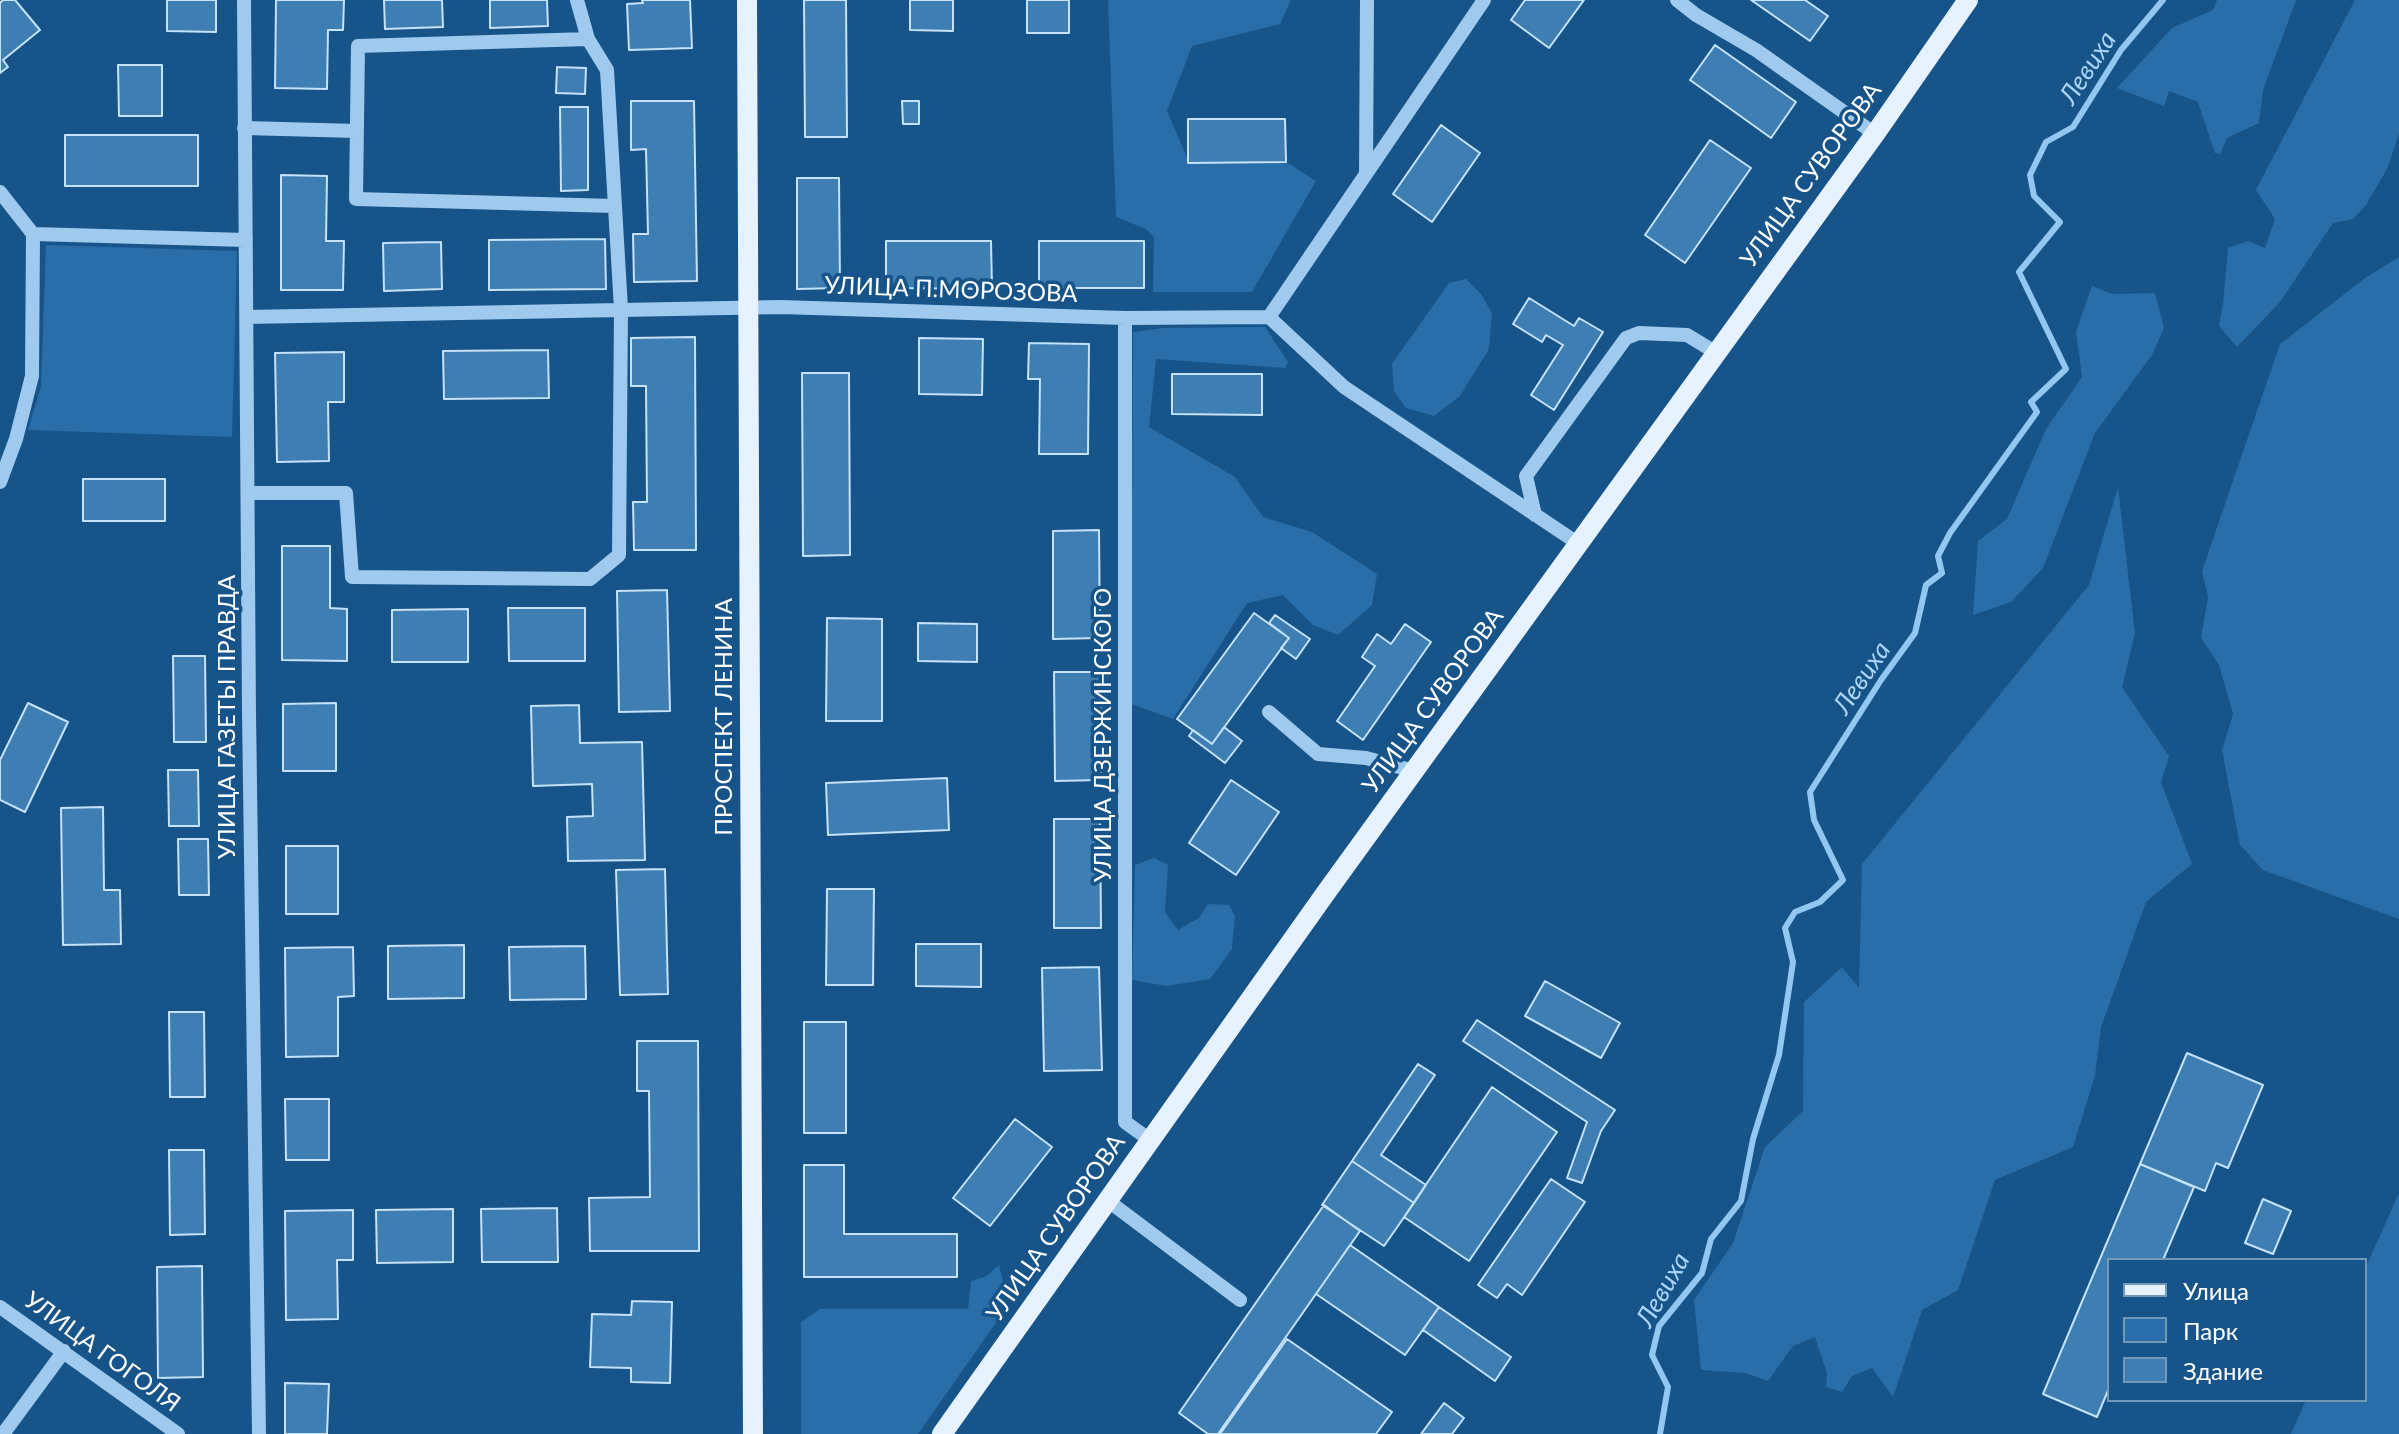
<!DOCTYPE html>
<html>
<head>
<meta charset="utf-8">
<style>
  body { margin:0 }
  #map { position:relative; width:2399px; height:1434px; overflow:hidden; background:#175489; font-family:Lato,sans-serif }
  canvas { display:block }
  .legend { position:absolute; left:2107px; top:1258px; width:260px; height:144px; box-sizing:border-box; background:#175489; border:2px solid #7498b8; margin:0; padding:10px 14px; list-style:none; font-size:24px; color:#fff }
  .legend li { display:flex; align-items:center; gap:16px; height:40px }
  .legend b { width:40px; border:2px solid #7498b8 }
</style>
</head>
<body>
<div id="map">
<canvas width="2399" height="1434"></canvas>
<ul class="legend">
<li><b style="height:10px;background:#e6f2ff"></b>Улица</li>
<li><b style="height:22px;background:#296ea8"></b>Парк</li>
<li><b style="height:22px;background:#3f7eb2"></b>Здание</li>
</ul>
</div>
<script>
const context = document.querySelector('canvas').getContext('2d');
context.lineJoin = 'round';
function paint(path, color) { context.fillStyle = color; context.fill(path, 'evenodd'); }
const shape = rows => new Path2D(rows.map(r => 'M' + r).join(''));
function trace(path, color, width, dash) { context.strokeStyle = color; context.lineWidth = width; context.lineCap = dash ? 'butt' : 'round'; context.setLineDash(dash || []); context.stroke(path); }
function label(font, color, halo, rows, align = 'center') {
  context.font = font + ' Lato,sans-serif'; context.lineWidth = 7; context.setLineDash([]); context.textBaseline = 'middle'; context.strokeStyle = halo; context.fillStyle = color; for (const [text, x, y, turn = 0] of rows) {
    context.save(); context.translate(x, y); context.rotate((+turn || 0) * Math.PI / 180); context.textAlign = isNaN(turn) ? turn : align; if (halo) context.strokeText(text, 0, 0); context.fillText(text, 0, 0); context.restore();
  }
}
const green = shape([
  [1108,0,1291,0,1280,24,1192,46,1167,111,1189,162,1286,162,1316,181,1252,292,1153,292,1154,237,1146,229,1116,217],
  [2217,0,2296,0,2263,90,2259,123,2227,138,2220,154,2215,153,2198,102,2169,91,2164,106,2117,88,2172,28,2213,10],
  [2355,0,2399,0,2399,134,2387,169,2366,205,2353,219,2333,223,2280,302,2237,347,2219,326,2223,304,2228,248,2248,241,2265,248,2275,219,2256,190],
  [46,245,237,251,232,437,28,430,41,386],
  [2399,257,2399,919,2263,870,2240,845,2222,750,2233,714,2219,665,2201,638,2208,597,2202,571,2280,344,2365,278],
  [1466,279,1481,294,1492,313,1489,349,1460,396,1434,416,1406,408,1394,391,1392,364,1449,283],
  [2092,286,2112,294,2155,293,2164,328,2152,355,2095,433,2043,568,2011,602,1973,615,1978,541,2007,519,2046,429,2082,377,2076,332],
  [1265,327,1288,362,1285,368,1156,359,1149,427,1235,477,1263,517,1312,532,1377,574,1372,605,1338,635,1313,625,1283,595,1247,603,1173,719,1131,704,1133,332,1163,328],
  [2118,487,2135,633,2122,687,2169,756,2161,782,2192,864,2146,902,2101,1027,2095,1075,2073,1147,1995,1180,1958,1290,1922,1310,1893,1397,1872,1368,1852,1376,1842,1392,1826,1387,1827,1373,1815,1337,1793,1346,1768,1381,1745,1373,1701,1370,1694,1300,1733,1243,1765,1147,1803,1111,1804,1002,1842,967,1859,988,1862,864,2089,585],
  [1154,858,1168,865,1165,912,1178,930,1199,918,1208,904,1229,905,1235,916,1232,949,1210,979,1167,986,1132,980,1135,865],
  [2399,1193,2399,1434,2291,1434,2306,1400,2365,1400,2365,1269],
  [999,1265,1009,1304,918,1434,801,1434,801,1322,820,1309,968,1309,971,1281,985,1277]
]);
const stream = shape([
  [1660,1434,1668,1387,1652,1355,1659,1326,1702,1273,1711,1239,1741,1201,1753,1139,1779,1055,1793,962,1785,928,1795,912,1820,902,1843,880,1814,820,1810,792,1881,680,1915,633,1926,585,1942,573,1938,556,1950,533,2037,412,2031,402,2066,369,2019,272,2060,222,2034,196,2030,175,2046,142,2073,127,2121,50,2163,0]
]);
const building = shape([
  [3,0,15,0,40,30,3,60,8,67,0,73,0,3,3,0],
  [167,0,216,0,216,32,167,31,167,0],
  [276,0,344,0,343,30,328,30,327,89,275,88,276,0],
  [384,0,442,0,443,27,385,29,384,0],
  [490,0,547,0,548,26,490,28,490,0],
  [642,0,690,0,692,48,629,50,627,4,643,3,642,0],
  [804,0,846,0,847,137,805,137,804,0],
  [910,0,953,0,953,31,910,30,910,0],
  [1027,0,1069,0,1069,33,1027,33,1027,0],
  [1525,0,1584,0,1549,48,1511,20,1525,0],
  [1751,0,1805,0,1828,16,1810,41,1751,0],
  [1715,45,1796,102,1771,138,1690,80,1715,45],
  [118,65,162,65,162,116,119,116,118,65],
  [557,67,586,68,585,94,556,93,557,67],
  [631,101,694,101,697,281,634,282,633,234,648,234,646,149,631,150,631,101],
  [902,101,919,101,919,124,903,124,902,101],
  [560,107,588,107,588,190,561,191,560,107],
  [1188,119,1285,119,1286,162,1188,163,1188,119],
  [1441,125,1480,153,1432,222,1393,194,1441,125],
  [65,135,198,135,198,186,65,186,65,135],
  [1710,140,1751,168,1685,263,1645,235,1710,140],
  [281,175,327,176,326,241,344,241,343,290,281,290,281,175],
  [797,178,839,178,840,288,797,289,797,178],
  [605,239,606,289,489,290,489,240,605,239],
  [886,241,991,241,992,289,886,288,886,241],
  [1039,241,1144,241,1144,288,1039,288,1039,241],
  [441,242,442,289,384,291,383,243,441,242],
  [1529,298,1574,326,1579,318,1603,332,1554,410,1531,395,1563,345,1546,335,1542,342,1513,324,1529,298],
  [695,337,696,550,634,550,633,502,647,502,646,386,631,386,631,338,695,337],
  [919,338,983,339,982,395,919,394,919,338],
  [1029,343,1089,344,1088,454,1039,454,1040,379,1028,379,1029,343],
  [548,350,549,398,444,399,443,351,548,350],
  [344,352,344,402,328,402,329,461,277,462,275,353,344,352],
  [802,373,849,373,850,555,803,556,802,373],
  [1172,374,1262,374,1262,415,1172,414,1172,374],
  [83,479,165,479,165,521,83,521,83,479],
  [1099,530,1100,638,1053,639,1053,531,1099,530],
  [282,546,330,546,330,608,347,609,347,661,282,660,282,546],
  [667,590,670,711,619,712,617,591,667,590],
  [508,608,585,608,585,661,509,661,508,608],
  [468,609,468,662,392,662,392,610,468,609],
  [1254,613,1289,638,1212,744,1177,719,1254,613],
  [1275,615,1310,639,1296,659,1281,648,1289,638,1269,623,1275,615],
  [827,618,882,619,882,721,826,721,827,618],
  [918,623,977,624,977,662,918,661,918,623],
  [1405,624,1431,642,1363,740,1337,721,1375,666,1362,657,1377,634,1391,644,1405,624],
  [173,656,205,656,206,742,174,742,173,656],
  [1054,672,1101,672,1101,780,1055,781,1054,672],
  [28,703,68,722,25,812,0,800,0,760,28,703],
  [336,703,336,771,283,771,283,704,336,703],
  [579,705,580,743,642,742,645,860,568,861,567,817,593,816,592,784,533,786,531,706,579,705],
  [1224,727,1242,741,1225,763,1189,736,1193,730,1212,744,1224,727],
  [168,770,198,770,199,826,169,826,168,770],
  [947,778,949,830,828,835,826,783,947,778],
  [1231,780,1279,812,1236,875,1189,843,1231,780],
  [103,807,104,890,120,890,121,944,63,945,61,808,103,807],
  [1054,819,1100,819,1101,928,1054,928,1054,819],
  [178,839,208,839,209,895,179,895,178,839],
  [286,846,338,846,338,914,286,914,286,846],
  [665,869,668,994,620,995,616,870,665,869],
  [827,889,874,889,873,985,826,985,827,889],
  [916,944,981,944,981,987,916,986,916,944],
  [464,945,464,998,388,999,388,946,464,945],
  [585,946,586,999,510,1000,509,947,585,946],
  [353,947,354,996,338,997,338,1056,286,1057,285,948,353,947],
  [1099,967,1102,1070,1044,1071,1042,968,1099,967],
  [1545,981,1620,1023,1601,1058,1525,1016,1545,981],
  [169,1012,204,1012,205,1097,170,1097,169,1012],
  [1477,1020,1615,1110,1601,1131,1582,1183,1567,1178,1587,1122,1463,1041,1477,1020],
  [804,1022,846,1022,846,1133,804,1133,804,1022],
  [637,1041,698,1041,699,1251,590,1251,589,1198,650,1197,649,1091,637,1091,637,1041],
  [2187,1053,2263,1085,2228,1168,2216,1163,2205,1191,2140,1164,2187,1053],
  [1418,1064,1435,1075,1381,1155,1426,1185,1414,1203,1352,1161,1418,1064],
  [1492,1087,1557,1132,1469,1261,1404,1217,1492,1087],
  [285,1099,329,1099,329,1160,286,1160,285,1099],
  [1015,1119,1052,1147,990,1226,953,1198,1015,1119],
  [169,1150,204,1150,205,1234,170,1235,169,1150],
  [1352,1161,1414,1203,1384,1246,1322,1205,1352,1161],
  [2140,1164,2194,1187,2163,1260,2109,1260,2109,1388,2097,1417,2043,1394,2140,1164],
  [804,1165,844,1165,844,1234,957,1234,957,1277,804,1277,804,1165],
  [1551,1179,1585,1202,1522,1295,1507,1284,1497,1298,1478,1285,1551,1179],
  [2263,1199,2291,1211,2273,1254,2245,1243,2263,1199],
  [1324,1205,1360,1231,1218,1434,1208,1434,1179,1413,1324,1205],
  [557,1208,558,1262,482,1262,481,1209,557,1208],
  [453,1209,453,1262,377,1263,376,1210,453,1209],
  [353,1210,353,1260,337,1260,338,1319,286,1320,285,1211,353,1210],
  [1350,1245,1439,1307,1405,1355,1316,1294,1350,1245],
  [202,1266,203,1377,158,1378,157,1267,202,1266],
  [632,1301,672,1302,670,1383,631,1382,631,1368,590,1367,592,1314,631,1315,632,1301],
  [1439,1307,1511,1357,1495,1381,1423,1330,1439,1307],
  [1287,1339,1392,1412,1376,1434,1220,1434,1287,1339],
  [285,1383,329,1384,327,1434,285,1434,285,1383],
  [1444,1403,1464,1418,1452,1434,1421,1434,1444,1403]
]);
const minor = shape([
  [244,0,249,712,259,1434],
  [577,0,588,39],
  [1677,0,1696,15,1756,50,1875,134],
  [244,128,357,131],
  [1366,174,1367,0],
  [0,192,33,234,246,240],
  [247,317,781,307,1125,318,1269,317,1344,387,1579,544],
  [1269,317,1484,0],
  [1125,318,1125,1122,1150,1140],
  [0,482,16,439,32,376,33,234],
  [248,493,346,493,352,577,590,579,619,555,621,309,607,70,588,39,358,46,356,199,615,206],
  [1535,515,1526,476,1626,338,1639,333,1687,335,1715,352],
  [1269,712,1318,754,1366,758,1414,771],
  [1107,1200,1240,1300],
  [0,1307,178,1434],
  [3,1434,64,1351]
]);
const major = shape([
  [747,0,753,1434],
  [942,1434,1325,894,1875,134,1968,0]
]);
const streetNames = [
  ["УЛИЦА СУВОРОВА",1811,175,-54],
  ["УЛИЦА П.МОРОЗОВА",951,290,2],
  ["УЛИЦА СУВОРОВА",1433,701,-54],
  ["УЛИЦА ГАЗЕТЫ ПРАВДА",227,717,-90],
  ["ПРОСПЕКТ ЛЕНИНА",724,717,-90],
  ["УЛИЦА ДЗЕРЖИНСКОГО",1103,735,-90],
  ["УЛИЦА СУВОРОВА",1056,1228,-55],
  ["УЛИЦА ГОГОЛЯ",102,1352,36]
];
const waterNames = [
  ["Левиха",2088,68,-57],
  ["Левиха",1862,678,-56],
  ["Левиха",1663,1290,-60]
];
paint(green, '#296ea8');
trace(stream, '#91c7f1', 6);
paint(building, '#3f7eb2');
trace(building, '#c5e2fa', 2);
trace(minor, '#9fcaee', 14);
trace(major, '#e6f2ff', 20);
label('24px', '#fff', '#175489', streetNames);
label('italic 26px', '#abd4f6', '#175489', waterNames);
</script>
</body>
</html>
